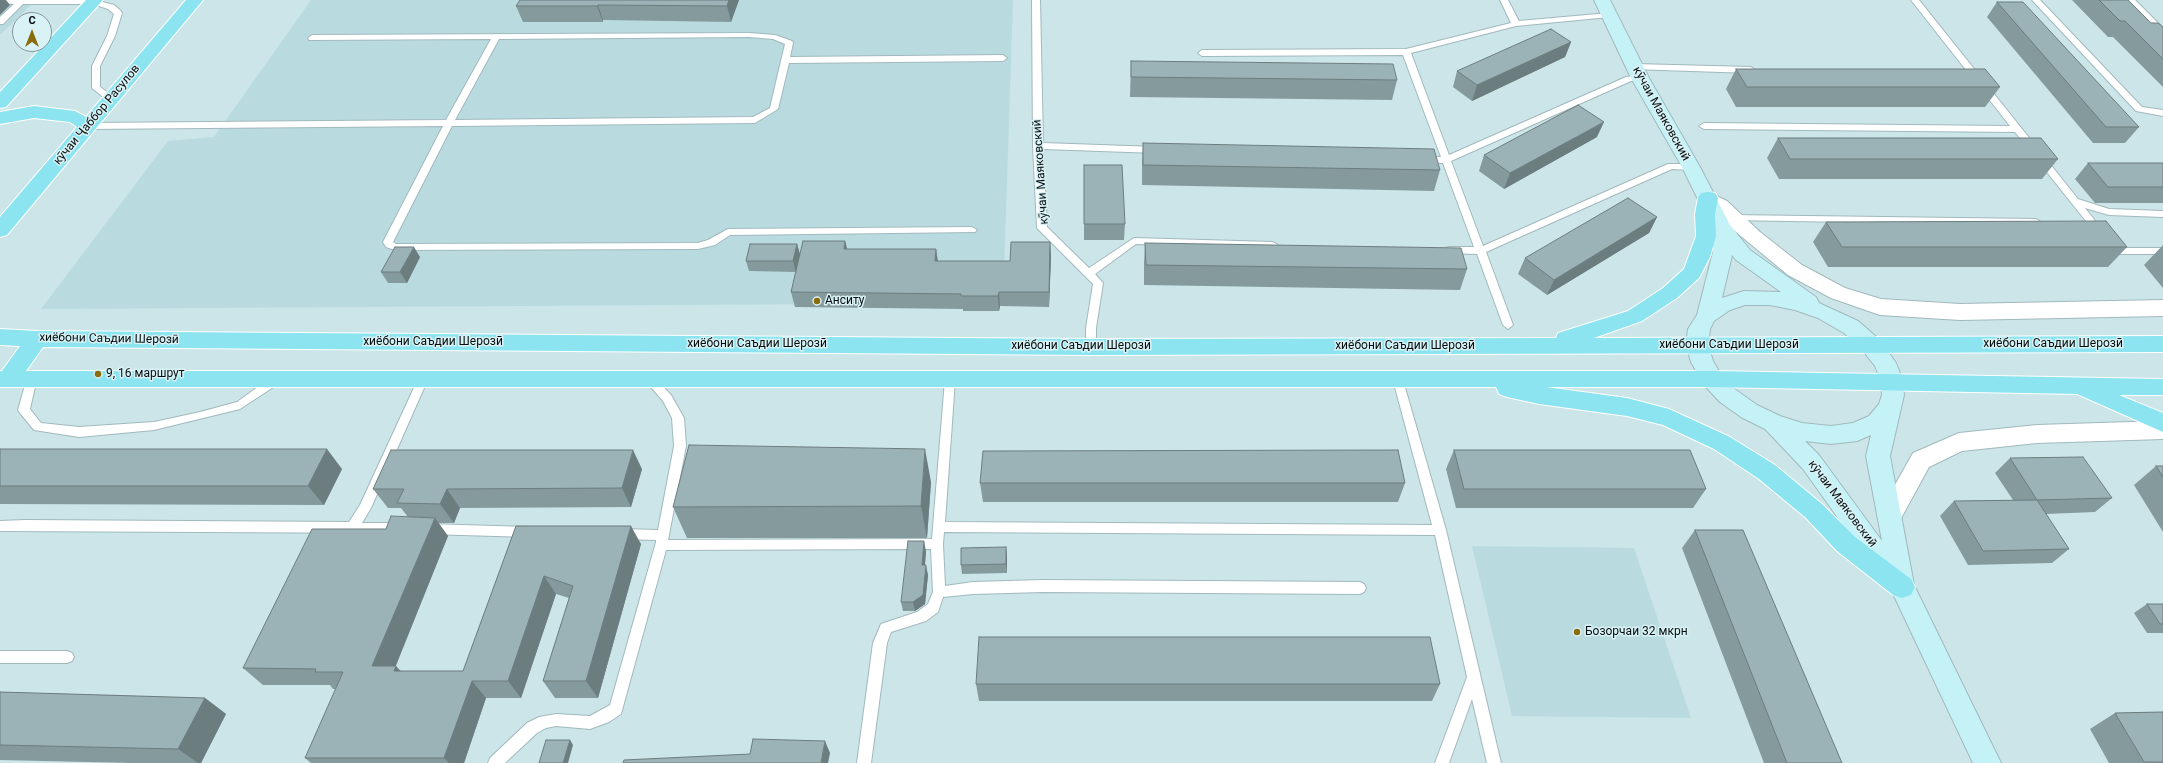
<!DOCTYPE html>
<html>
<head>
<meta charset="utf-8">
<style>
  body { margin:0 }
  #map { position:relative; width:2163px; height:763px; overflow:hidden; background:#cce5e9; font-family:Roboto,sans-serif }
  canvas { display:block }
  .north { position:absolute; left:12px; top:12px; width:40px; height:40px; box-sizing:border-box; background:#d9f2f6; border:1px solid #849699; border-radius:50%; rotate:0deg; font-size:11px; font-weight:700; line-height:16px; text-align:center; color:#050d0e }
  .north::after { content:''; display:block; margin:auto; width:14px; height:18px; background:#8b6c0d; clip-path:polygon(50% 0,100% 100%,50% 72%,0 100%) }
</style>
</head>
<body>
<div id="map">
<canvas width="2163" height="763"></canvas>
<div class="north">С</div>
</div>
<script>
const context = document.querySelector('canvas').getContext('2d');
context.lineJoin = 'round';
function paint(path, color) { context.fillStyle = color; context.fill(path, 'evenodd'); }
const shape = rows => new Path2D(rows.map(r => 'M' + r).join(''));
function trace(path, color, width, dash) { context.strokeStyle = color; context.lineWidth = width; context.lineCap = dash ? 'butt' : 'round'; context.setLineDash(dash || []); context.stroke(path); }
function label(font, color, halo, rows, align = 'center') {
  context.font = font + ' Roboto,sans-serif'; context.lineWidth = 3; context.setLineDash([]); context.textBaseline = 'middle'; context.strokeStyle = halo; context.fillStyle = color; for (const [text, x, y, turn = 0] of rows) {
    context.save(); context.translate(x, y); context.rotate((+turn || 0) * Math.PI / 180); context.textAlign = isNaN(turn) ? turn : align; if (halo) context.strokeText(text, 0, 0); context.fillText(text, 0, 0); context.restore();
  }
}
const built = shape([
  [0,0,36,0,0,35],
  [311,0,1013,0,1003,303,41,309,168,141,214,137],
  [1472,546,1634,548,1691,718,1512,716]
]);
const lane = shape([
  [0,0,95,0,114,5,121,11,122,13,115,36,100,66,100,87,114,97,114,101,108,101,92,88,92,66,107,36,114,14,108,9,93,4,23,4,3,24,0,24,0,17,14,4,0,3,0,0],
  [1032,0,1040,0,1043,143,1157,147,1162,150,1157,153,1043,149,1047,227,1089,268,1134,238,1273,242,1278,245,1273,248,1136,244,1095,274,1103,283,1096,328,1096,347,1091,351,1086,347,1086,328,1093,284,1037,228,1033,146,1032,0],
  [1500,0,1508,0,1519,21,1609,13,1613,15,1609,17,1516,26,1411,53,1449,155,1626,77,1640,75,1644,78,1643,80,1631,81,1451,161,1483,246,1668,164,1691,164,1696,167,1691,170,1672,169,1486,252,1513,325,1508,329,1503,325,1477,254,1448,253,1443,250,1448,247,1474,247,1443,163,1422,162,1417,159,1422,156,1441,157,1403,55,1202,56,1198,53,1202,50,1406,49,1511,23,1500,0],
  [1911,0,1919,0,2078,199,2109,209,2163,211,2163,217,2109,215,2085,208,2105,233,2103,235,2097,235,2015,132,1704,129,1699,126,1704,123,2010,126,1911,0],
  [2032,0,2040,0,2142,107,2163,110,2163,116,2136,111,2032,0],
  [2126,0,2135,0,2163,28,2163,35,2160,35,2126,0],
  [749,33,775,35,792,41,793,43,790,57,1003,55,1007,58,1003,61,789,63,778,109,755,123,452,126,393,242,396,244,698,243,708,240,728,229,972,227,977,230,975,232,730,235,715,245,698,249,395,250,386,247,383,242,443,126,88,129,83,126,88,123,446,120,491,39,309,40,308,38,312,35,749,33],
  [749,37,773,39,785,44,770,108,753,117,455,120,499,39,749,37],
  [1635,64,1751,67,1755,70,1751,73,1632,69,1632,65,1635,64],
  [1730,215,2036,219,2041,222,2036,225,1727,220,1725,218,1730,215],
  [2110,244,2116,248,2163,248,2163,254,2113,254,2109,253,2105,247,2110,244],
  [32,374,36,375,37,378,30,409,41,423,79,427,154,422,200,412,237,402,273,376,281,376,282,379,281,382,240,409,154,430,79,437,34,430,20,413,18,410,27,378,28,375,32,374],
  [423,375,427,376,428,379,371,508,362,523,401,523,405,524,407,528,405,532,401,533,0,531,0,521,25,520,349,522,360,505,418,379,419,376,423,375],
  [649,375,653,376,671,395,684,418,686,446,668,540,932,539,945,380,946,377,950,376,954,377,955,380,945,522,1432,525,1393,380,1394,377,1398,376,1402,377,1446,530,1501,763,1487,763,1472,699,1449,763,1435,763,1467,677,1435,535,944,532,943,544,945,586,973,582,1043,580,1360,582,1364,584,1366,588,1364,592,1360,594,1043,592,973,594,943,597,938,612,926,621,891,632,887,643,871,763,857,763,873,643,881,624,917,612,928,604,933,592,931,549,666,550,621,714,609,722,590,729,556,726,546,728,537,733,505,763,488,763,490,758,527,723,539,717,556,714,590,716,610,705,656,542,656,540,622,539,618,538,616,534,618,530,622,529,658,530,674,446,672,418,663,401,644,379,645,376,649,375],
  [428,524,529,527,533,528,535,532,533,536,529,537,428,534,424,533,422,529,424,525,428,524],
  [0,651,67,651,72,653,74,657,72,661,67,663,0,663,0,651]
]);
const street = shape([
  [1708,192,1727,201,1760,232,1802,265,1845,288,1881,299,1960,304,2163,300,2163,316,1960,320,1880,315,1831,298,1788,275,1701,203,1698,198,1701,193,1708,192],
  [2163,421,2163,439,2037,443,1962,451,1929,467,1899,522,1890,525,1881,522,1878,515,1913,453,1959,433,2037,425,2163,421]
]);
const secondary = shape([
  [1594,0,1610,0,1649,78,1700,167,1730,225,1750,250,1816,297,1819,303,1858,321,1880,340,1896,363,1903,381,1904,395,1890,456,1914,585,2001,763,1973,763,1895,598,1803,469,1765,429,1741,417,1720,402,1704,385,1691,362,1686,345,1688,329,1697,315,1713,252,1712,228,1682,167,1631,78,1594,0],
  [1732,255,1736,260,1781,292,1744,291,1722,298,1732,255],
  [1745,305,1770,305,1795,310,1818,318,1844,333,1864,352,1875,366,1881,381,1882,395,1879,404,1869,416,1853,423,1831,426,1802,423,1780,416,1757,405,1736,390,1720,373,1713,361,1708,345,1710,329,1714,321,1730,310,1745,305],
  [1871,435,1866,456,1882,541,1819,455,1805,441,1831,444,1857,441,1871,435]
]);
const primary = shape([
  [86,0,103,0,6,107,0,108,0,92,86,0],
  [186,0,203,0,7,235,0,237,0,217,77,127,70,122,34,118,0,124,0,112,34,106,75,111,86,117,186,0],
  [1708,192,1715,193,1718,198,1715,214,1716,236,1710,257,1699,278,1677,298,1642,321,1594,338,2163,336,2163,352,1091,355,43,347,26,371,1712,371,2163,379,2163,395,2119,395,2163,413,2163,432,2077,394,1712,387,1546,387,1627,398,1669,409,1730,437,1775,465,1822,504,1855,537,1911,579,1915,587,1911,595,1902,598,1893,595,1837,551,1806,518,1759,479,1714,449,1663,425,1627,416,1539,404,1507,397,1499,394,1496,387,0,387,0,371,2,371,20,346,0,345,0,329,37,331,1091,339,1556,338,1558,333,1628,311,1663,288,1684,269,1696,236,1695,214,1698,198,1701,193,1708,192]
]);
const wall = shape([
  [520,0,739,0,731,22,603,20,603,22,523,22,516,6],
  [2072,0,2128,0,2151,23,2163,27,2163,87,2113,37,2108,37],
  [1997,2,2139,127,2125,143,2093,143,1987,17],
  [1571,42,1565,57,1472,101,1453,87,1457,71],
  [1131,61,1397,80,1392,100,1130,97],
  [1736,69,2000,87,1985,107,1736,107,1726,89],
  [1597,137,1504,189,1479,171,1484,155],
  [1778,138,2058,159,2042,179,1779,179,1767,158],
  [1143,143,1440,170,1434,191,1142,185,1142,163],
  [2088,163,2163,163,2163,203,2095,203,2075,179],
  [1084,165,1125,224,1124,240,1084,240],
  [1657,217,1649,233,1547,295,1518,274,1525,258],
  [1826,222,2127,247,2108,267,1828,267,1813,242],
  [845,241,847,249,936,249,938,261,1010,261,1050,242,1051,257,1049,307,1000,306,999,311,963,311,963,309,795,307,791,292,796,272,749,271,746,261,797,244,800,254],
  [1145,243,1467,269,1460,290,1144,285,1144,264],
  [2163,245,2163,288,2144,265],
  [420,257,407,283,388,283,381,272],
  [0,449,342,469,324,505,0,504],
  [1454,450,1706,489,1693,508,1456,508,1446,469],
  [2010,458,2112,498,2095,512,2046,514,2069,549,2052,563,1968,565,1940,516,1954,501,2013,500,1995,473],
  [2156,466,2163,466,2163,532,2134,485],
  [642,469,631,507,460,508,454,523,438,523,448,536,395,666,400,671,463,671,516,526,641,544,598,698,555,698,543,681,569,598,556,594,521,698,486,698,464,763,311,763,305,758,336,689,333,689,330,685,263,685,243,668,386,529,408,517,401,508,388,508,373,489],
  [931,482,927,538,687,538,673,507],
  [980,483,1405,483,1398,502,983,502],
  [1695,530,1842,763,1764,763,1682,548],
  [1006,547,1007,557,1007,573,962,574,961,565],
  [926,551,925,565,928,575,925,604,915,611,903,611,901,602],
  [2147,604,2163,604,2163,633,2147,633,2134,613],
  [976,684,1440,684,1432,701,979,701],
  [0,692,205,698,226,714,201,763,133,763,0,760],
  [2163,712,2163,763,2109,763,2090,729,2115,713]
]);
const shadedWall = shape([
  [0,0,6,0,10,5,0,15],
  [729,0,739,0,731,22,727,6],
  [598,5,603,20,603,22,597,6],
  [1571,42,1565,57,1472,101,1477,85],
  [1604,122,1597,137,1504,189,1510,173],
  [1657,217,1649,233,1547,295,1554,280],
  [845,241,849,256,844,249],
  [1050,242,1051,257,1049,307,1049,292],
  [797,244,800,255,796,272,793,261],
  [414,247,420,257,407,283,400,272],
  [936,249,938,264,935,261],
  [999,292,1000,306,999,311,998,296],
  [327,449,342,469,324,505,308,486],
  [925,449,931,482,927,538,921,506],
  [633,450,642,469,631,507,622,488],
  [447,489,460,508,454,523,440,504],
  [435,518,448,536,389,683,372,666],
  [631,526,641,544,598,698,586,681],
  [924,541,926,551,924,575,922,565],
  [1006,547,1007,557,1007,573,1006,564],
  [926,565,928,575,925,604,915,611,913,602],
  [544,576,556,594,521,698,508,681],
  [396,666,412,683,394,671],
  [472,681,486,698,464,763,449,763,444,758],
  [205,698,226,714,201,763,198,763,178,749],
  [570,740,573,745,568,763,563,763],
  [825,741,830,753,828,763,821,763]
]);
const building = shape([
  [520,0,729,0,727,6,598,5,597,6,516,6,520,0],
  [2099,0,2128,0,2151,23,2158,23,2163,27,2163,59,2125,21,2120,21,2099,0],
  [1997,2,2023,2,2139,127,2106,127,1997,2],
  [1551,29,1571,42,1477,85,1457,71,1551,29],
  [1131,61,1393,64,1397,80,1131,77,1131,61],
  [1736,69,1985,69,2000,87,1747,87,1736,69],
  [1578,105,1604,122,1510,173,1484,155,1578,105],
  [1778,138,2041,138,2058,159,1790,159,1778,138],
  [1143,143,1434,149,1440,170,1143,165,1143,143],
  [2088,163,2163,163,2163,187,2108,187,2088,163],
  [1084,165,1122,165,1125,224,1084,224,1084,165],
  [1628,198,1657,217,1554,280,1525,258,1628,198],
  [2106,221,2127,247,1842,247,1826,222,2106,221],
  [803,241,845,241,844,249,936,249,935,261,1010,261,1011,242,1050,242,1049,292,999,292,998,296,961,296,961,294,791,292,803,241],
  [1145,243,1461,248,1467,269,1146,265,1145,243],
  [750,244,797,244,793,261,746,261,750,244],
  [395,247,414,247,400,272,381,272,395,247],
  [689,445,925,449,921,506,673,507,689,445],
  [0,449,327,449,308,486,0,486,0,449],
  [391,450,633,450,622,488,447,489,440,504,397,503,404,489,373,489,391,450],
  [1398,450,1405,483,980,483,983,451,1398,450],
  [1454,450,1690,450,1706,489,1464,489,1454,450],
  [2083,457,2112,498,2037,500,2010,458,2083,457],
  [2156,466,2163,466,2163,477,2156,466],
  [2037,500,2069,549,1983,551,1954,501,2037,500],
  [391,516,435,518,372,666,396,666,394,671,463,671,516,526,631,526,586,681,543,681,573,586,544,576,508,681,472,681,444,758,305,758,343,672,315,672,316,669,243,668,312,529,386,529,391,516],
  [1695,530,1743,530,1842,763,1787,763,1695,530],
  [908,541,924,541,922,565,926,565,923,595,913,602,901,602,908,541],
  [1006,547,1006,564,961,565,961,548,1006,547],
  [2147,604,2163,604,2163,624,2160,624,2147,604],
  [979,637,1430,637,1440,684,976,684,979,637],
  [0,692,205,698,178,749,0,745,0,692],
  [2163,712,2163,762,2144,762,2115,713,2163,712],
  [753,739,825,741,821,763,623,763,624,760,750,754,753,739],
  [546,740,570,740,563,763,539,763,546,740]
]);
const markers = [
  [817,301,4,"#8b6c0d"],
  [98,374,4,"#8b6c0d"],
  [1577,632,4,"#8b6c0d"]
];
const streetNames = [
  ["кӯчаи Маяковский",1661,114,61],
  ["кӯчаи Ҷаббор Расулов",97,115,-50],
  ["кӯчаи Маяковский",1041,172,-94],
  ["хиёбони Саъдии Шерозӣ",109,339,1],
  ["хиёбони Саъдии Шерозӣ",433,342],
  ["хиёбони Саъдии Шерозӣ",757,344],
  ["хиёбони Саъдии Шерозӣ",2053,344],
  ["хиёбони Саъдии Шерозӣ",1729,345],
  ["хиёбони Саъдии Шерозӣ",1081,346],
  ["хиёбони Саъдии Шерозӣ",1405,346],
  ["кӯчаи Маяковский",1842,504,53]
];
const poiNames = [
  ["Анситу",825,301],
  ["9, 16 маршрут",106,374],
  ["Бозорчаи 32 мкрн",1585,632]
];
paint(built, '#b9dbe0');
trace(lane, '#a1b9bd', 2);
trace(street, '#a1b9bd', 2);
trace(secondary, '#a1b9bd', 2);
trace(primary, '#fff', 2);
paint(lane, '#fff');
paint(street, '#fff');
paint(secondary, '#c5f2f7');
paint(primary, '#8be4ef');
paint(wall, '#859a9d');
paint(shadedWall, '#6c7d7f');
paint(building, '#9bb3b6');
trace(building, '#6c7d7f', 1);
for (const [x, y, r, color] of markers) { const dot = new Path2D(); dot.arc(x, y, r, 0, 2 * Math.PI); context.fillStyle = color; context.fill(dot); trace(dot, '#d9f2f6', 1.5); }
label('12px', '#050d0e', '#d9f2f6', streetNames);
label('12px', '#050d0e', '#d9f2f6', poiNames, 'left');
</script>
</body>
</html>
